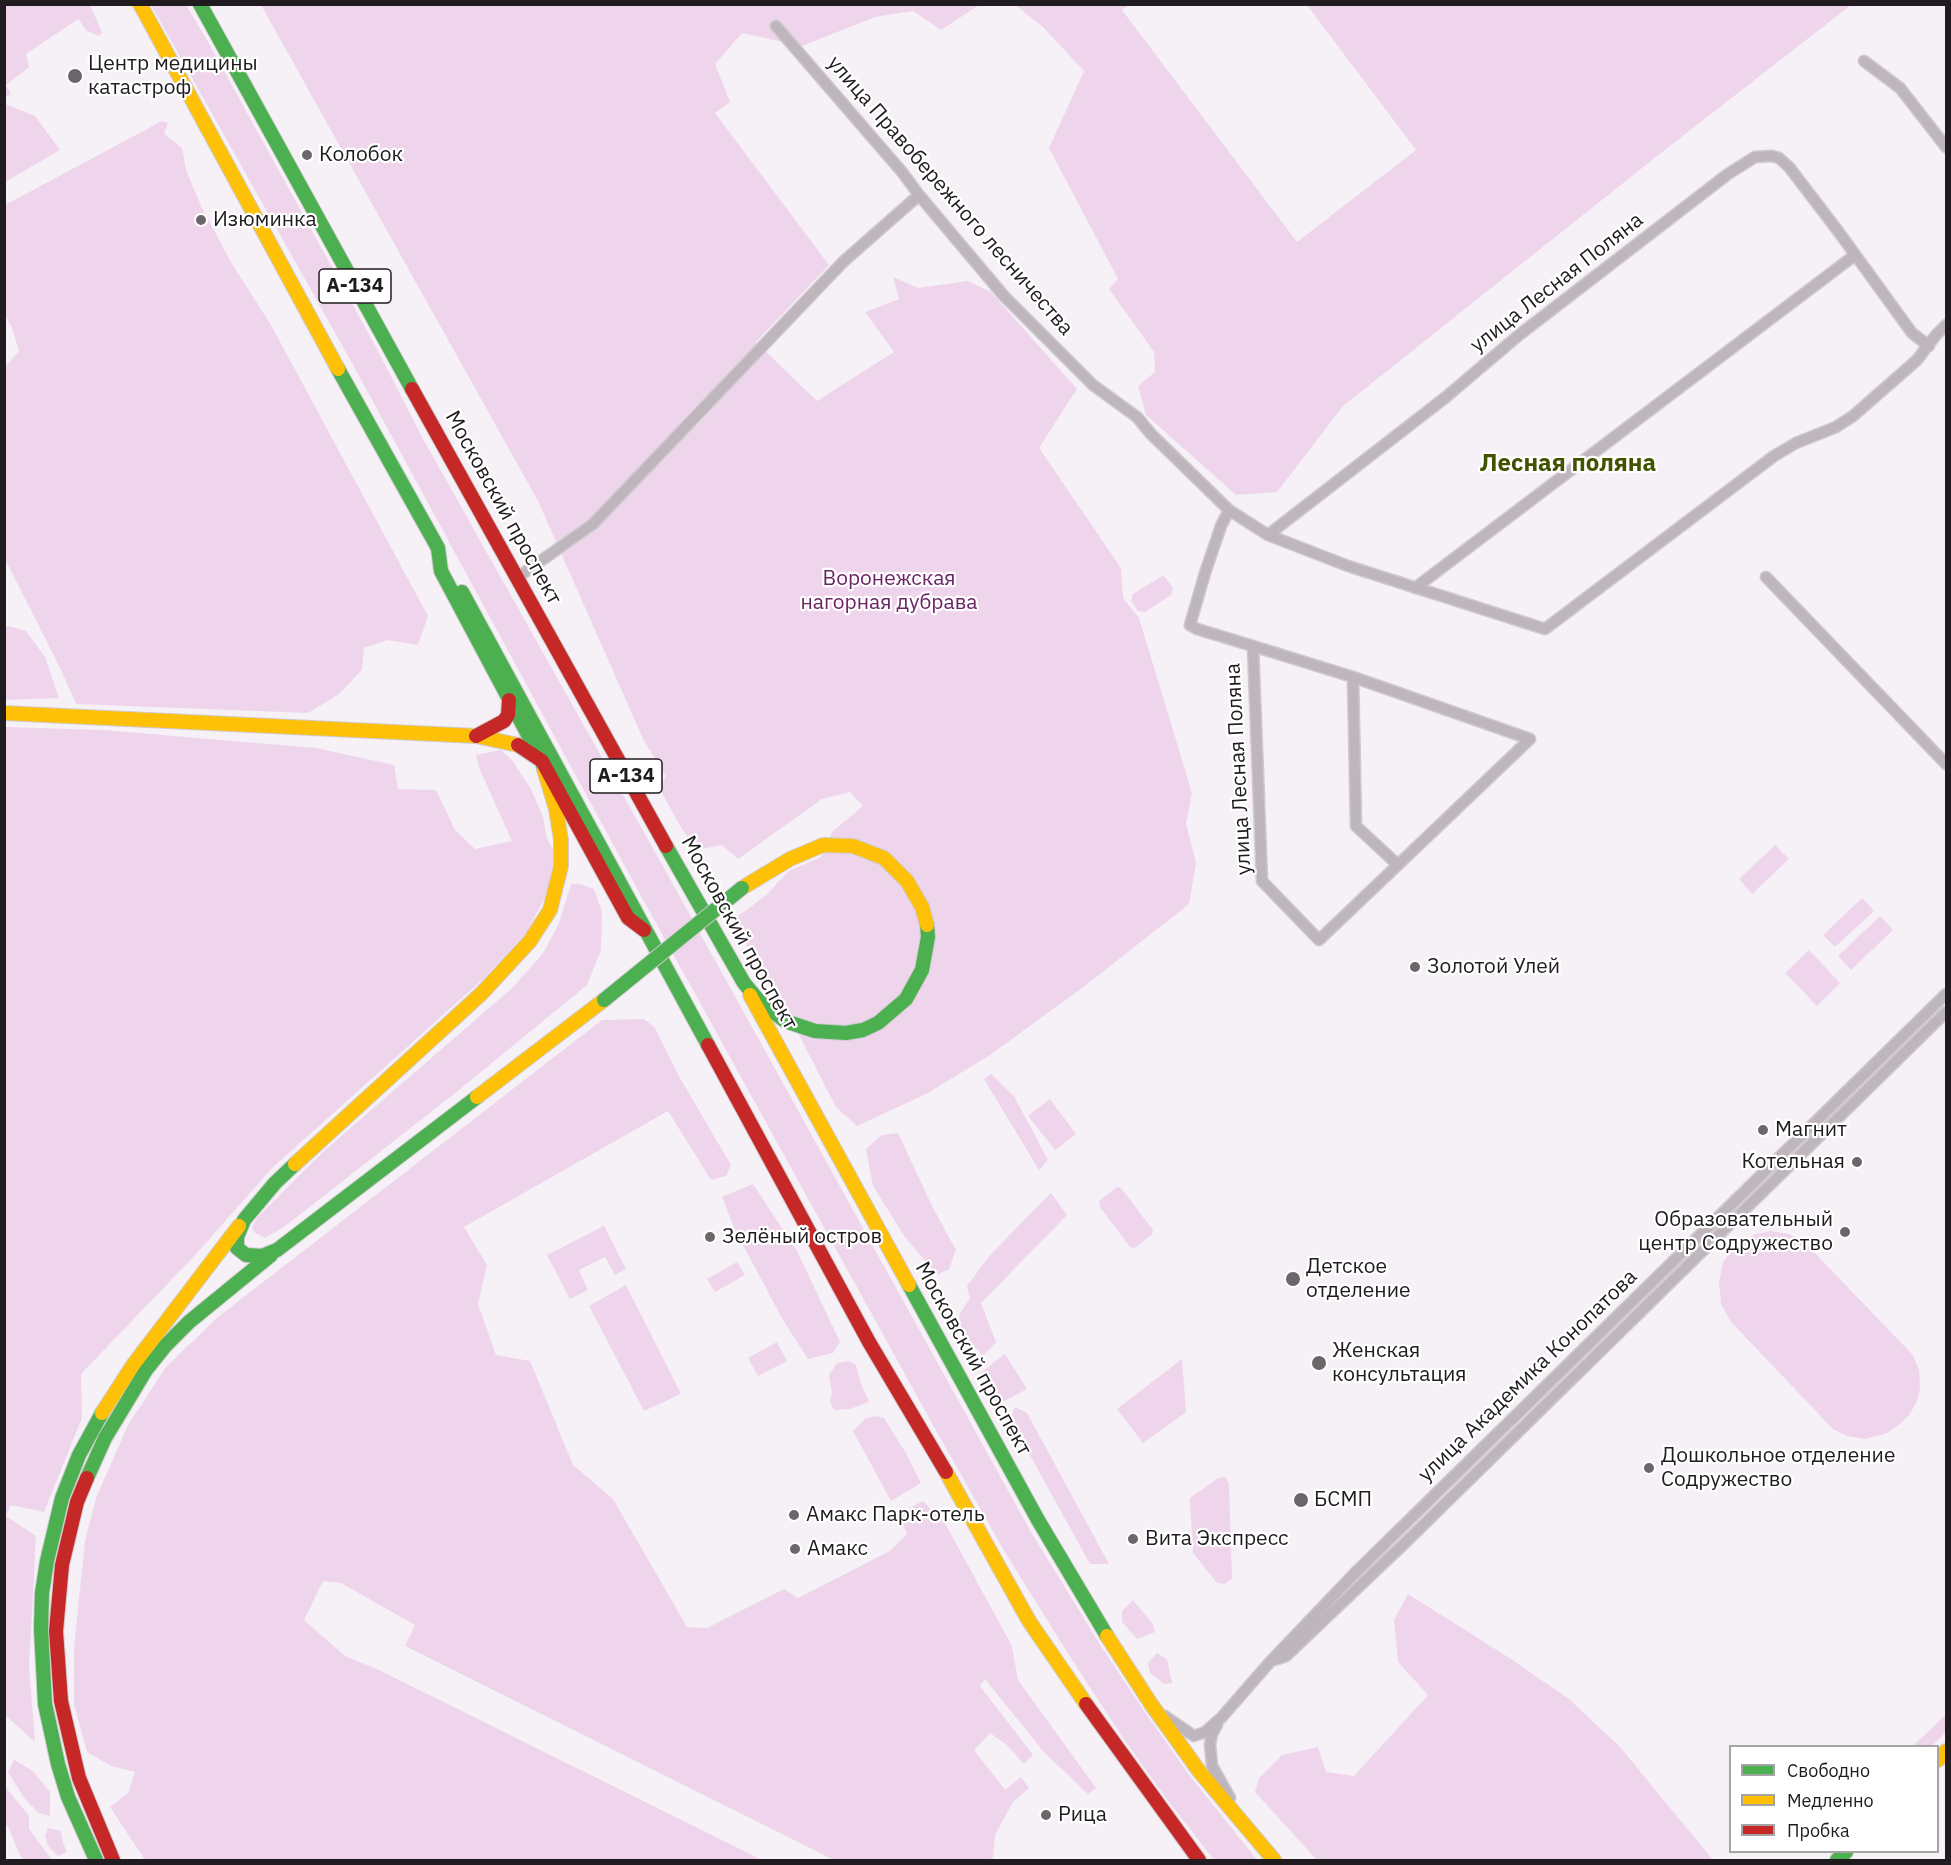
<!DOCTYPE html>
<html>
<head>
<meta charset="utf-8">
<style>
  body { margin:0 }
  #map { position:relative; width:1951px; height:1865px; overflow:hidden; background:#f6f1f6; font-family:"IBM Plex Sans",sans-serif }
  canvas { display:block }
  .frame { position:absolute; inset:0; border:6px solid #1f1b1e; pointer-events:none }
  .legend { position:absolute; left:1729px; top:1745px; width:210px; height:108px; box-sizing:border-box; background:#fff; border:2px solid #a5a4a5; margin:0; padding:8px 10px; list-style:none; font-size:18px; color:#1f1b1e }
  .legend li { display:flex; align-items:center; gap:12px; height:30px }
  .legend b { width:30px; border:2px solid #a5a4a5 }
</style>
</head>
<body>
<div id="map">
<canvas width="1951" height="1865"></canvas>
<div class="frame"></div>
<ul class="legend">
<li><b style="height:8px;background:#4caf50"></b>Свободно</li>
<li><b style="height:8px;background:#ffc107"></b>Медленно</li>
<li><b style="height:8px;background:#c62828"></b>Пробка</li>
</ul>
</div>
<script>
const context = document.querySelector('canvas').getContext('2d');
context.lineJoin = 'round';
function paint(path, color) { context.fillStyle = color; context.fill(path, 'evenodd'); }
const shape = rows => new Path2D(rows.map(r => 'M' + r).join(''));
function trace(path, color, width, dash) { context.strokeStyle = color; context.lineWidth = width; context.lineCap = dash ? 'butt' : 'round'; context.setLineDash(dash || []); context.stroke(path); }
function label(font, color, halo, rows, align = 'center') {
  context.font = font + ' "IBM Plex Sans",sans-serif'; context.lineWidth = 4.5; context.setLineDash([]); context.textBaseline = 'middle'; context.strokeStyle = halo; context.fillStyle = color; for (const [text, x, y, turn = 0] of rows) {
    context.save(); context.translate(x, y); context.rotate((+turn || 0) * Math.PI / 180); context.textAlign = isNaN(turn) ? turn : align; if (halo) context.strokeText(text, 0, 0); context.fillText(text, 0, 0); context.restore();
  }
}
const green = shape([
  [5,4,90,5,102,32,99,36,87,31,78,19,26,54,29,67,6,85,11,94,5,98],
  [151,5,186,5,207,40,377,349,422,437,674,886,1031,1532,1099,1643,1144,1711,1190,1776,1257,1860,1214,1860,1166,1798,1123,1738,1067,1652,1003,1549,933,1425,646,905,352,363],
  [261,5,979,5,941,30,913,11,875,17,802,46,742,33,715,64,730,102,715,113,829,265,756,342,817,401,894,352,865,312,899,299,893,277,918,288,968,281,991,292,1077,389,1039,448,1121,568,1123,598,1139,618,1192,793,1186,824,1196,862,1189,904,1086,985,990,1055,928,1093,857,1126,836,1107,799,1035,770,989,733,920,765,896,789,871,821,857,832,832,863,806,850,792,822,799,738,859,722,845,697,850,680,826,660,789,666,776,644,741,538,501],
  [1015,5,1129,5,1122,10,1297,242,1416,150,1307,5,1856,5,1851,5,1666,149,1343,406,1277,492,1236,495,1146,415,1138,386,1155,372,1154,352,1109,289,1118,279,1049,148,1084,71,1043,27],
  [5,104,35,116,60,150,5,182],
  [162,121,168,123,164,134,182,148,186,170,202,208,232,264,271,325,428,616,418,645,387,640,364,648,362,670,339,694,308,713,76,704,61,670,5,559,5,367,19,351,12,328,5,315,5,205],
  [1162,576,1165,577,1173,588,1171,595,1145,612,1138,611,1131,601,1133,594],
  [8,626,26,631,45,657,59,698,5,700,4,628],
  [5,727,104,730,316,748,394,765,398,789,436,790,455,830,475,849,512,841,480,770,476,755,501,750,512,760,531,789,543,817,547,839,554,850,552,873,545,897,527,932,482,980,272,1168,197,1253,81,1374,82,1418,44,1512,11,1505,6,1516,36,1536,29,1667,35,1742,5,1715],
  [1775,845,1789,859,1752,894,1739,879],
  [571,884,580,884,594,889,602,912,601,950,587,985,454,1094,284,1227,265,1238,255,1233,252,1227,257,1218,324,1151,512,988,544,952,559,923],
  [1862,898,1874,911,1835,947,1823,935],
  [1880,916,1893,930,1851,970,1838,956],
  [1809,950,1840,983,1817,1006,1785,973],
  [644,1019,655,1028,680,1078,731,1165,726,1176,711,1180,668,1111,464,1227,487,1265,478,1304,496,1355,530,1361,573,1465,613,1499,687,1627,707,1628,784,1589,798,1598,890,1551,907,1534,897,1514,923,1501,946,1525,1012,1646,1018,1680,1096,1788,1088,1794,1043,1751,985,1679,980,1686,1033,1755,1024,1764,1007,1745,990,1733,974,1750,1005,1790,1021,1777,1029,1788,1013,1802,995,1835,993,1857,991,1860,834,1860,405,1646,415,1625,341,1583,323,1581,304,1620,345,1656,379,1670,762,1860,145,1860,110,1807,128,1793,135,1772,111,1766,87,1752,74,1705,74,1648,85,1541,96,1498,128,1425,166,1367,218,1317,602,1020],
  [991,1074,1014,1096,1048,1160,1039,1170,984,1079],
  [1050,1099,1076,1134,1055,1150,1028,1116],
  [898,1133,933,1208,956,1250,949,1269,937,1275,905,1237,873,1186,866,1149,882,1135],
  [753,1184,797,1251,840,1342,833,1353,808,1359,783,1320,735,1230,722,1197],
  [1117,1187,1121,1188,1153,1230,1152,1234,1135,1248,1130,1247,1100,1207,1099,1201],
  [1051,1193,1067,1215,981,1303,996,1342,983,1356,961,1332,959,1315,970,1298,967,1286,990,1255],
  [604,1226,626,1269,615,1275,605,1257,579,1270,588,1290,570,1299,547,1255],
  [1771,1231,1789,1234,1804,1242,1913,1355,1919,1370,1920,1389,1917,1401,1910,1414,1900,1424,1885,1434,1865,1439,1847,1436,1833,1429,1731,1322,1721,1304,1719,1283,1723,1262,1736,1245,1753,1235],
  [737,1262,745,1275,715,1292,707,1279],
  [626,1285,681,1394,644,1411,589,1306],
  [777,1342,787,1361,758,1376,748,1358],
  [1005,1354,1027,1389,997,1405,979,1374],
  [1182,1359,1186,1412,1143,1443,1117,1409],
  [849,1361,856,1365,860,1381,869,1402,850,1409,834,1410,830,1402,832,1393,829,1375,837,1363],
  [1015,1407,1027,1413,1109,1564,1090,1564,1010,1419],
  [875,1416,884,1418,906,1453,921,1483,891,1501,853,1431,866,1418],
  [1225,1477,1229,1484,1232,1578,1225,1584,1217,1583,1193,1553,1190,1498,1218,1478],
  [1408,1594,1511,1659,1569,1699,1620,1747,1713,1860,1317,1860,1255,1792,1259,1778,1282,1755,1318,1747,1326,1772,1354,1776,1428,1695,1398,1662,1394,1620],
  [1133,1600,1153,1624,1155,1632,1137,1639,1122,1622,1122,1611],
  [1157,1653,1167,1659,1172,1683,1164,1684,1150,1673,1148,1663],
  [1946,1714,1946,1732,1932,1746,1913,1746],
  [14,1760,33,1771,50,1792,50,1816,39,1813,25,1799,8,1772],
  [4,1785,29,1816,29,1829,52,1860,24,1860,20,1855,9,1829,5,1823],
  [48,1828,61,1831,63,1843,67,1852,58,1856,48,1846,45,1836]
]);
const street = shape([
  [776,26,902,172,919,195,1004,296,1093,385,1137,417,1151,434,1229,510,1268,535,1348,566,1545,629,1774,456,1796,443,1836,427,1853,416,1917,360,1936,335,1946,325],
  [1864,61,1900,88,1946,147],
  [1229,510,1221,526,1205,573,1190,625,1197,629,1253,646,1353,677,1530,739,1319,940,1262,881,1253,646],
  [1268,535,1446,397,1519,335,1728,174,1755,157,1772,156,1779,158,1789,167,1838,231,1912,333,1929,346],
  [518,577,593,524,843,262,919,195],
  [1766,577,1946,764],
  [1415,588,1855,255],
  [1353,677,1356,826,1398,865],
  [1274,1660,1286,1656,1407,1541,1946,1012],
  [1165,1716,1194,1736,1205,1732,1222,1717,1269,1663,1355,1573,1946,994],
  [1217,1725,1212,1734,1210,1744,1212,1766,1230,1798]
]);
const fast = shape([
  [200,4,412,389],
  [338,369,438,548,441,571,542,761,544,769],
  [462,592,708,1045],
  [666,846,744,983,758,1000,785,1021,815,1031,846,1033,863,1030,878,1023,906,999,922,970,928,937,927,925],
  [295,1164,275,1183,244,1220,237,1237,237,1248,246,1255,262,1256,277,1250,477,1097],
  [909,1285,1038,1520,1107,1636],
  [87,1478,105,1438,146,1370,166,1345,189,1322,271,1255],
  [96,1860,68,1797,58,1764,45,1704,41,1629,42,1593,47,1561,62,1498,79,1455,102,1413],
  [1837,1860,1846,1852]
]);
const slow = shape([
  [140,4,338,369],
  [4,713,476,736,518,745],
  [742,888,790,859,823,845,853,846,884,858,907,881,922,907,927,925],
  [750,995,909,1285],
  [477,1097,604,1000],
  [295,1164,481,994,530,941,550,910,561,866,561,840,556,809,544,769],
  [102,1413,133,1365,239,1226],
  [946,1472,1029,1621,1086,1704],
  [1107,1636,1151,1704,1199,1771,1274,1860],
  [1938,1760,1946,1751]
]);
const jam = shape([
  [412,389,666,846],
  [476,736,504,721,508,715,509,700],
  [518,745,542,761,628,918,644,930],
  [708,1045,869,1342,946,1472],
  [87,1478,77,1502,62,1565,56,1631,61,1701,79,1778,113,1860],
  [1086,1704,1199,1860]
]);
const fastBridge = shape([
  [604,1000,742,888]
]);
const markers = [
  [75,76,8,"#6a666a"],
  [307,155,6,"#6a666a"],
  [201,220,6,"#6a666a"],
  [1415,967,6,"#6a666a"],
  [1763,1130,6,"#6a666a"],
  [1857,1162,6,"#6a666a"],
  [1845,1232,6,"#6a666a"],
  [710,1237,6,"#6a666a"],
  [1293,1279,8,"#6a666a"],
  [1319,1363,8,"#6a666a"],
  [1649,1468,6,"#6a666a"],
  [1301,1500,8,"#6a666a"],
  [794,1515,6,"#6a666a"],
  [1133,1539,6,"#6a666a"],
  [795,1549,6,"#6a666a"],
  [1046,1815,6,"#6a666a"]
];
const shields = [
  [355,286,72],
  [626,776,72]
];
const shieldNames = [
  ["А-134",355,286],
  ["А-134",626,776]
];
const poiNames = [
  ["Центр медицины",88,64],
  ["катастроф",88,88],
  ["Колобок",319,155],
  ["Изюминка",213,220],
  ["Золотой Улей",1427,967],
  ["Магнит",1775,1130],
  ["Котельная",1845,1162,"right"],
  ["Образовательный",1833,1220,"right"],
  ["центр Содружество",1833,1244,"right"],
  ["Зелёный остров",722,1237],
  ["Детское",1306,1267],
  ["отделение",1306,1291],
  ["Женская",1332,1351],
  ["консультация",1332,1375],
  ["Дошкольное отделение",1661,1456],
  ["Содружество",1661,1480],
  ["БСМП",1314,1500],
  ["Амакс Парк-отель",806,1515],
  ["Вита Экспресс",1145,1539],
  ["Амакс",807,1549],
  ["Рица",1058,1815]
];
const streetNames = [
  ["улица Правобережного лесничества",950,196,49],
  ["улица Лесная Поляна",1557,283,-38],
  ["Московский проспект",503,508,61],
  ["улица Лесная Поляна",1239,769,-93],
  ["Московский проспект",739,933,61],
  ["Московский проспект",973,1359,61],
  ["улица Академика Конопатова",1528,1376,-44]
];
const parkNames = [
  ["Воронежская",889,579],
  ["нагорная дубрава",889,603]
];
const quarterNames = [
  ["Лесная поляна",1568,464]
];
paint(green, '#efd5ec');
trace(street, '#cecbce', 13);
trace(fast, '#cecbce', 16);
trace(slow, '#cecbce', 16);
trace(jam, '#cecbce', 16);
trace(street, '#beb6bc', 10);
trace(fast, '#4caf50', 14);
trace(slow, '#ffc107', 14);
trace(jam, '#c62828', 14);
trace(fastBridge, '#cecbce', 16, []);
trace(fastBridge, '#4caf50', 14);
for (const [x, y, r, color] of markers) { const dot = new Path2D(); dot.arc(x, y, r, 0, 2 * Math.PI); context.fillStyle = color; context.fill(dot); trace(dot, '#fff', 2); }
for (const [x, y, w] of shields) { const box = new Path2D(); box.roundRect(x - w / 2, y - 17, w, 34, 4.5); context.fillStyle = '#fff'; context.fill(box); trace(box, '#1f1b1e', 1.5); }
label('bold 20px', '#1f1b1e', null, shieldNames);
label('21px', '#1f1b1e', '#fff', poiNames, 'left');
label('21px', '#1f1b1e', '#fff', streetNames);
label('21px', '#6a2363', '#fff', parkNames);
label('bold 24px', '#425300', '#fff', quarterNames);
</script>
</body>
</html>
